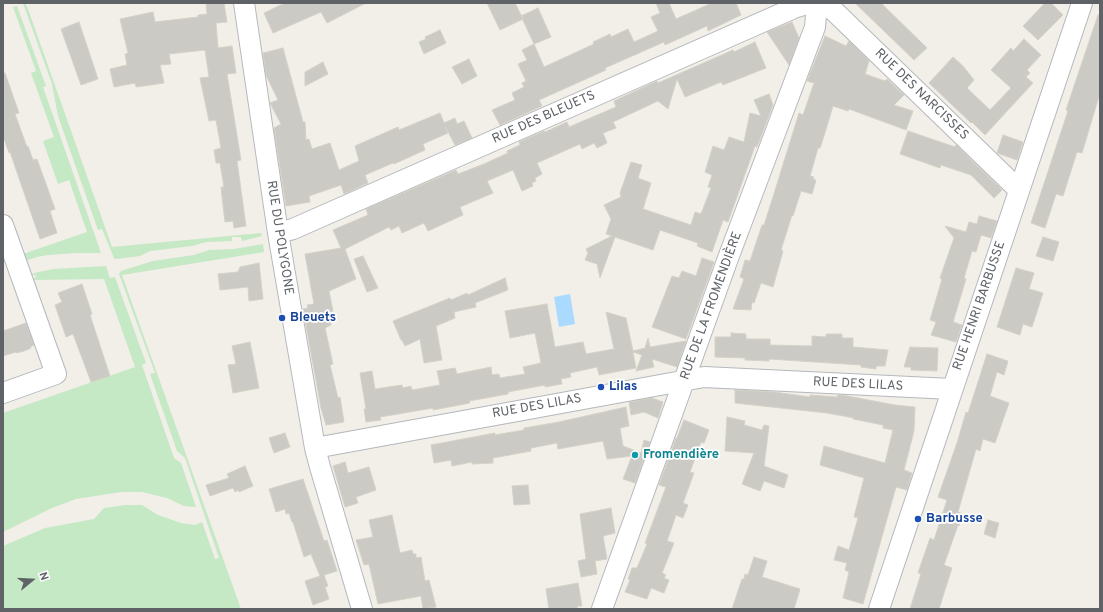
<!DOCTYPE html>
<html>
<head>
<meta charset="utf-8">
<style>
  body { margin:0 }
  #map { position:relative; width:1103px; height:612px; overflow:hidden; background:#f1efe8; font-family:Overpass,sans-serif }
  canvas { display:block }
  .frame { position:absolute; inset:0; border:4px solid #5f6368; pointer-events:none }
  .north { position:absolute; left:12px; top:560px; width:40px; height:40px; -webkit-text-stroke:3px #fff; paint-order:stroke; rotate:72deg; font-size:11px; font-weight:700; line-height:16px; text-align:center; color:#5f6368 }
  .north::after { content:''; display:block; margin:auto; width:14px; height:18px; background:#5f6368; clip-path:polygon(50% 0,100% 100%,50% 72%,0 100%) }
</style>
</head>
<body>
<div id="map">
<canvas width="1103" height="612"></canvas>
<div class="frame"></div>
<div class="north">N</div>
</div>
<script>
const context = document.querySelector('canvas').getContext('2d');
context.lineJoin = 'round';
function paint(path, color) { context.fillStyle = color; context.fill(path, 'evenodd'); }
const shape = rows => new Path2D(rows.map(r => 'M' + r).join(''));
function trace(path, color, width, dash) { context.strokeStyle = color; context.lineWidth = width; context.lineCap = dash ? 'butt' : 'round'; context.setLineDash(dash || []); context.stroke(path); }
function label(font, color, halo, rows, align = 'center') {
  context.font = font + ' Overpass,sans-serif'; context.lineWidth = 3.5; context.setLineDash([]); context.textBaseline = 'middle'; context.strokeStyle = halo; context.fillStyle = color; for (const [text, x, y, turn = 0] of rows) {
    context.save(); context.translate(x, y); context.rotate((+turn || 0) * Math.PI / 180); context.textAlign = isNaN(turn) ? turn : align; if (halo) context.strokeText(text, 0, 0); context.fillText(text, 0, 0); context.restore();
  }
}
const green = shape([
  [23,3,25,3,28,9,112,247,261,233,262,236,242,241,241,237,232,237,232,241,206,242,192,246,150,251,140,256,116,259,114,258,102,229,98,230,58,116,52,84],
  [17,6,46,86,43,87,101,253,77,253,48,255,37,257,25,261,23,254,87,232,69,180,58,184,43,141,54,137,31,73,36,71,13,7],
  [263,244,264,252,122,275,241,609,3,609,3,546,45,528,94,519,104,508,126,505,142,505,158,515,181,523,195,525,202,522,215,559,219,558,185,458,177,451,150,374,155,373,119,274,121,271,153,261,194,255,209,250,234,249],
  [106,266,110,278,115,277,146,363,142,365,174,458,181,463,196,507,184,506,167,498,142,492,121,492,76,499,52,508,3,532,3,413,135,367,104,279,32,280,37,276,30,274,53,269]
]);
const water = shape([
  [570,294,575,324,559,327,554,297]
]);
const building = shape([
  [206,3,224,3,227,22,216,23,218,48,232,46,236,73,227,74,241,160,237,161,246,226,234,228,233,221,225,222,222,197,221,187,224,187,220,163,216,163,214,150,221,148,216,120,209,121,200,78,209,77,205,50,169,54,171,64,160,65,164,83,136,87,135,83,114,87,110,69,127,65,125,54,128,53,120,19,153,12,155,22,198,17,198,15,207,14,206,3],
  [285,3,366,3,327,23,321,12,273,33,264,13,285,3],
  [487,3,515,3,523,19,500,30,487,3],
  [656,3,669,3,676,19,712,3,736,3,741,15,708,31,707,26,665,45,664,42,605,68,606,70,539,100,542,106,500,125,492,110,515,100,512,93,524,87,522,83,526,81,518,64,527,60,522,50,534,44,544,67,594,44,593,42,610,34,611,37,628,29,634,42,658,31,651,17,660,13,656,3],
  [855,3,881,3,927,48,914,60,855,3],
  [1045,3,1051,3,1063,15,1038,40,1023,26,1045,3],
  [538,8,551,37,534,44,521,16,538,8],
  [1098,15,1100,15,1100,93,1082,153,1077,152,1063,196,1056,194,1045,228,1031,223,1068,111,1066,110,1098,15],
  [79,22,98,79,81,85,61,29,79,22],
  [792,22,799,38,789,65,767,32,792,22],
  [440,30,446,43,424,54,419,42,426,39,425,37,440,30],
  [825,36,846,46,849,41,869,61,865,74,885,81,887,79,904,95,894,105,913,111,906,130,849,109,848,111,833,106,824,136,820,148,818,148,810,176,814,177,813,179,816,180,812,194,801,191,793,216,792,215,781,250,783,251,773,287,761,283,754,303,752,302,751,310,733,309,744,279,740,277,745,260,750,261,762,225,764,225,773,197,799,113,803,115,814,83,807,81,825,36],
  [1024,39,1041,55,1027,70,1030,73,1026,77,1033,83,985,135,972,122,971,123,929,83,953,57,963,66,974,80,967,88,990,110,1011,88,991,70,1011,48,1013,51,1024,39],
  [755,42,766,68,723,85,721,82,685,97,677,79,668,109,658,101,613,122,616,128,603,133,607,143,597,148,594,143,582,149,580,144,537,163,542,174,535,178,536,181,532,183,533,186,522,191,513,170,487,181,493,193,460,207,463,215,428,231,424,223,402,233,399,226,391,230,389,227,345,249,356,279,329,291,333,311,329,312,331,325,325,328,333,364,330,365,338,398,340,397,344,422,326,425,321,408,303,309,308,308,307,305,314,304,305,254,341,248,333,230,368,215,366,209,456,170,458,174,484,164,508,153,507,151,520,145,519,142,544,131,545,132,567,122,569,127,616,107,614,101,657,81,658,83,733,50,734,52,755,42],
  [283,48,303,122,305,122,306,140,309,139,312,149,330,143,339,170,359,161,355,146,398,127,399,130,440,113,444,123,455,118,457,124,464,121,472,138,455,145,445,126,448,133,423,144,425,150,394,164,393,163,365,175,368,183,344,194,341,185,309,196,310,202,286,206,274,128,281,124,270,103,278,100,266,75,263,53,283,48],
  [469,59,477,76,462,84,452,67,469,59],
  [323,62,328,74,305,86,305,72,323,62],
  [3,73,5,73,19,113,15,114,27,147,28,146,33,160,37,159,55,209,50,211,57,233,40,239,10,152,9,153,3,136,3,73],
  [769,94,773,105,757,147,755,146,728,222,723,220,712,252,697,246,698,243,660,230,653,250,615,237,600,278,597,264,585,260,588,253,586,249,612,236,606,234,611,219,604,205,621,197,620,193,631,162,642,165,638,178,651,183,643,209,691,225,695,212,701,214,711,188,708,187,712,175,705,172,713,146,724,150,729,137,744,142,750,113,761,116,754,100,769,94],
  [908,131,955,147,956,145,1002,190,994,198,971,175,941,165,940,168,900,154,908,131],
  [1003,135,1023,142,1017,160,997,153,1003,135],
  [979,216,997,221,991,238,981,235,976,252,972,251,964,278,966,279,953,322,962,325,956,342,931,335,936,322,930,320,942,279,940,278,954,238,945,226,966,232,969,222,977,224,979,216],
  [1043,237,1059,242,1053,261,1036,256,1043,237],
  [363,256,378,288,367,292,354,259,363,256],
  [702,258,714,262,686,339,652,327,672,276,679,278,682,271,696,276,702,258],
  [259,263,263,299,249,301,248,287,220,290,218,274,238,272,240,267,259,263],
  [1016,268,1034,273,1029,289,1043,293,1032,327,1023,324,1020,335,997,327,1016,268],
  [505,278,508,290,475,303,476,307,454,312,455,318,436,326,442,360,424,363,420,339,405,346,402,340,401,340,393,321,450,298,451,300,467,293,468,295,505,278],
  [82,284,92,314,90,315,110,376,91,382,73,334,66,337,55,305,62,302,58,293,82,284],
  [547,304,555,347,583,342,586,354,614,349,606,312,626,318,633,351,645,348,648,338,650,347,686,341,677,367,652,359,654,367,636,371,642,355,633,352,636,368,599,375,597,367,570,373,571,377,561,379,562,384,545,387,545,385,508,392,508,394,469,401,470,403,433,410,433,408,398,414,380,417,381,420,366,422,364,409,366,409,360,373,372,371,375,389,402,385,403,388,411,386,412,390,440,385,437,371,455,368,457,374,491,367,492,375,499,374,500,378,525,374,523,367,541,363,535,333,510,338,505,311,547,304],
  [26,323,34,345,30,347,31,348,24,351,17,353,16,352,3,356,3,331,26,323],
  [731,333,746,334,746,339,770,339,770,345,812,346,812,336,826,337,826,334,842,334,842,338,853,338,853,347,888,350,885,366,876,366,876,369,861,367,861,365,769,359,769,361,745,360,745,358,715,357,715,337,731,337,731,333],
  [250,342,259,388,233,393,228,365,236,364,232,346,250,342],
  [910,347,938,348,937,371,911,370,911,367,904,367,910,347],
  [987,354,1008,361,1004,375,997,372,990,396,1009,403,995,443,983,439,980,451,976,449,958,512,963,514,959,526,958,525,944,565,952,568,939,609,910,609,921,574,918,573,930,538,934,540,947,500,938,497,957,443,966,412,968,413,987,354],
  [735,390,774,392,810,397,810,395,837,397,838,395,842,395,895,405,915,407,914,431,904,470,912,473,907,490,896,487,863,604,843,598,849,572,845,570,847,563,834,560,838,546,849,550,858,518,854,517,864,478,820,465,824,446,885,463,893,430,883,428,883,425,853,419,854,418,827,413,735,403,735,390],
  [652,398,663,402,658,418,644,412,631,415,629,402,652,398],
  [626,407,629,426,620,428,623,446,641,453,644,440,650,442,635,483,623,479,632,456,607,459,603,441,558,449,557,443,531,448,531,451,493,458,493,463,472,464,472,462,452,466,451,460,434,463,431,445,495,433,495,435,524,430,524,428,559,422,626,407],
  [727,417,745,421,744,425,762,430,764,425,769,426,764,466,788,475,784,488,764,481,760,491,742,484,754,453,725,451,727,417],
  [684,420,709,430,704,443,701,442,690,472,694,473,683,503,688,505,683,518,676,515,667,541,674,543,662,573,666,575,664,578,669,580,664,593,651,588,647,599,625,592,630,580,628,579,632,568,637,568,647,544,645,543,666,487,659,485,676,438,677,438,684,420],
  [285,433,290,447,274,453,269,438,285,433],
  [345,462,348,473,369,467,376,490,356,497,358,503,345,507,333,466,345,462],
  [245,466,253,486,239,492,238,490,235,492,233,488,210,496,206,485,229,478,227,474,245,466],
  [303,479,324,541,327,540,337,571,324,575,328,586,325,587,329,599,313,605,305,581,320,576,311,554,304,557,293,522,292,522,289,513,286,514,285,509,276,512,269,489,303,479],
  [528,485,530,504,514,505,512,486,528,485],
  [611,508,615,533,603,536,607,559,595,561,597,574,581,577,578,561,586,559,580,514,611,508],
  [392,515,400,553,412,550,413,554,416,554,416,558,421,557,425,581,429,580,436,607,423,609,421,596,378,604,369,564,364,565,356,540,373,537,369,520,392,515],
  [988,520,999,523,995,538,984,534,988,520],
  [754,557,767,561,762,577,800,589,794,609,732,609,742,579,744,579,745,574,748,575,754,557],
  [578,583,582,606,577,606,578,609,549,609,546,589,578,583]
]);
const minor = shape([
  [244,3,278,233,315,448,320,467,362,609],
  [821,3,834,11,1019,190],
  [3,225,56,374,3,393],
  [278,233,293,229,794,8,810,3],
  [315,448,704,377,952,389],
  [602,609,727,261,815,27,817,3],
  [879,609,1082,3]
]);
const markers = [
  [282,318,4,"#1a4fb4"],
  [601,387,4,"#1a4fb4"],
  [635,455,4,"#0f9aa8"],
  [918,519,4,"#1a4fb4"]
];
const streetNames = [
  ["RUE DES NARCISSES",921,95,44],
  ["RUE DES BLEUETS",544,118,-24],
  ["RUE DU POLYGONE",279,238,81],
  ["RUE DE LA FROMENDIÈRE",712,306,-70],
  ["RUE HENRI BARBUSSE",980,306,-71],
  ["RUE DES LILAS",858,385,3],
  ["RUE DES LILAS",537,407,-10]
];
const transitNames = [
  ["Bleuets",290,318],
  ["Lilas",609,387],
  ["Barbusse",926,519]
];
const cultureNames = [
  ["Fromendière",643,455]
];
paint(green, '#c5e8c5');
paint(water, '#aadaff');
paint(building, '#cccac5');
trace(building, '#d6d1c6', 1);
trace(minor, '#b5b8bc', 22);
trace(minor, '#fff', 20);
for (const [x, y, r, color] of markers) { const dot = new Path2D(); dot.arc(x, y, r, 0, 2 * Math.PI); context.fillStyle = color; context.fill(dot); trace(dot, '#fff', 1.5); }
label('13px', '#5f6368', '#fff', streetNames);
label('bold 13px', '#164399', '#fff', transitNames, 'left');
label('bold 13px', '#0d838f', '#fff', cultureNames, 'left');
</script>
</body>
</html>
